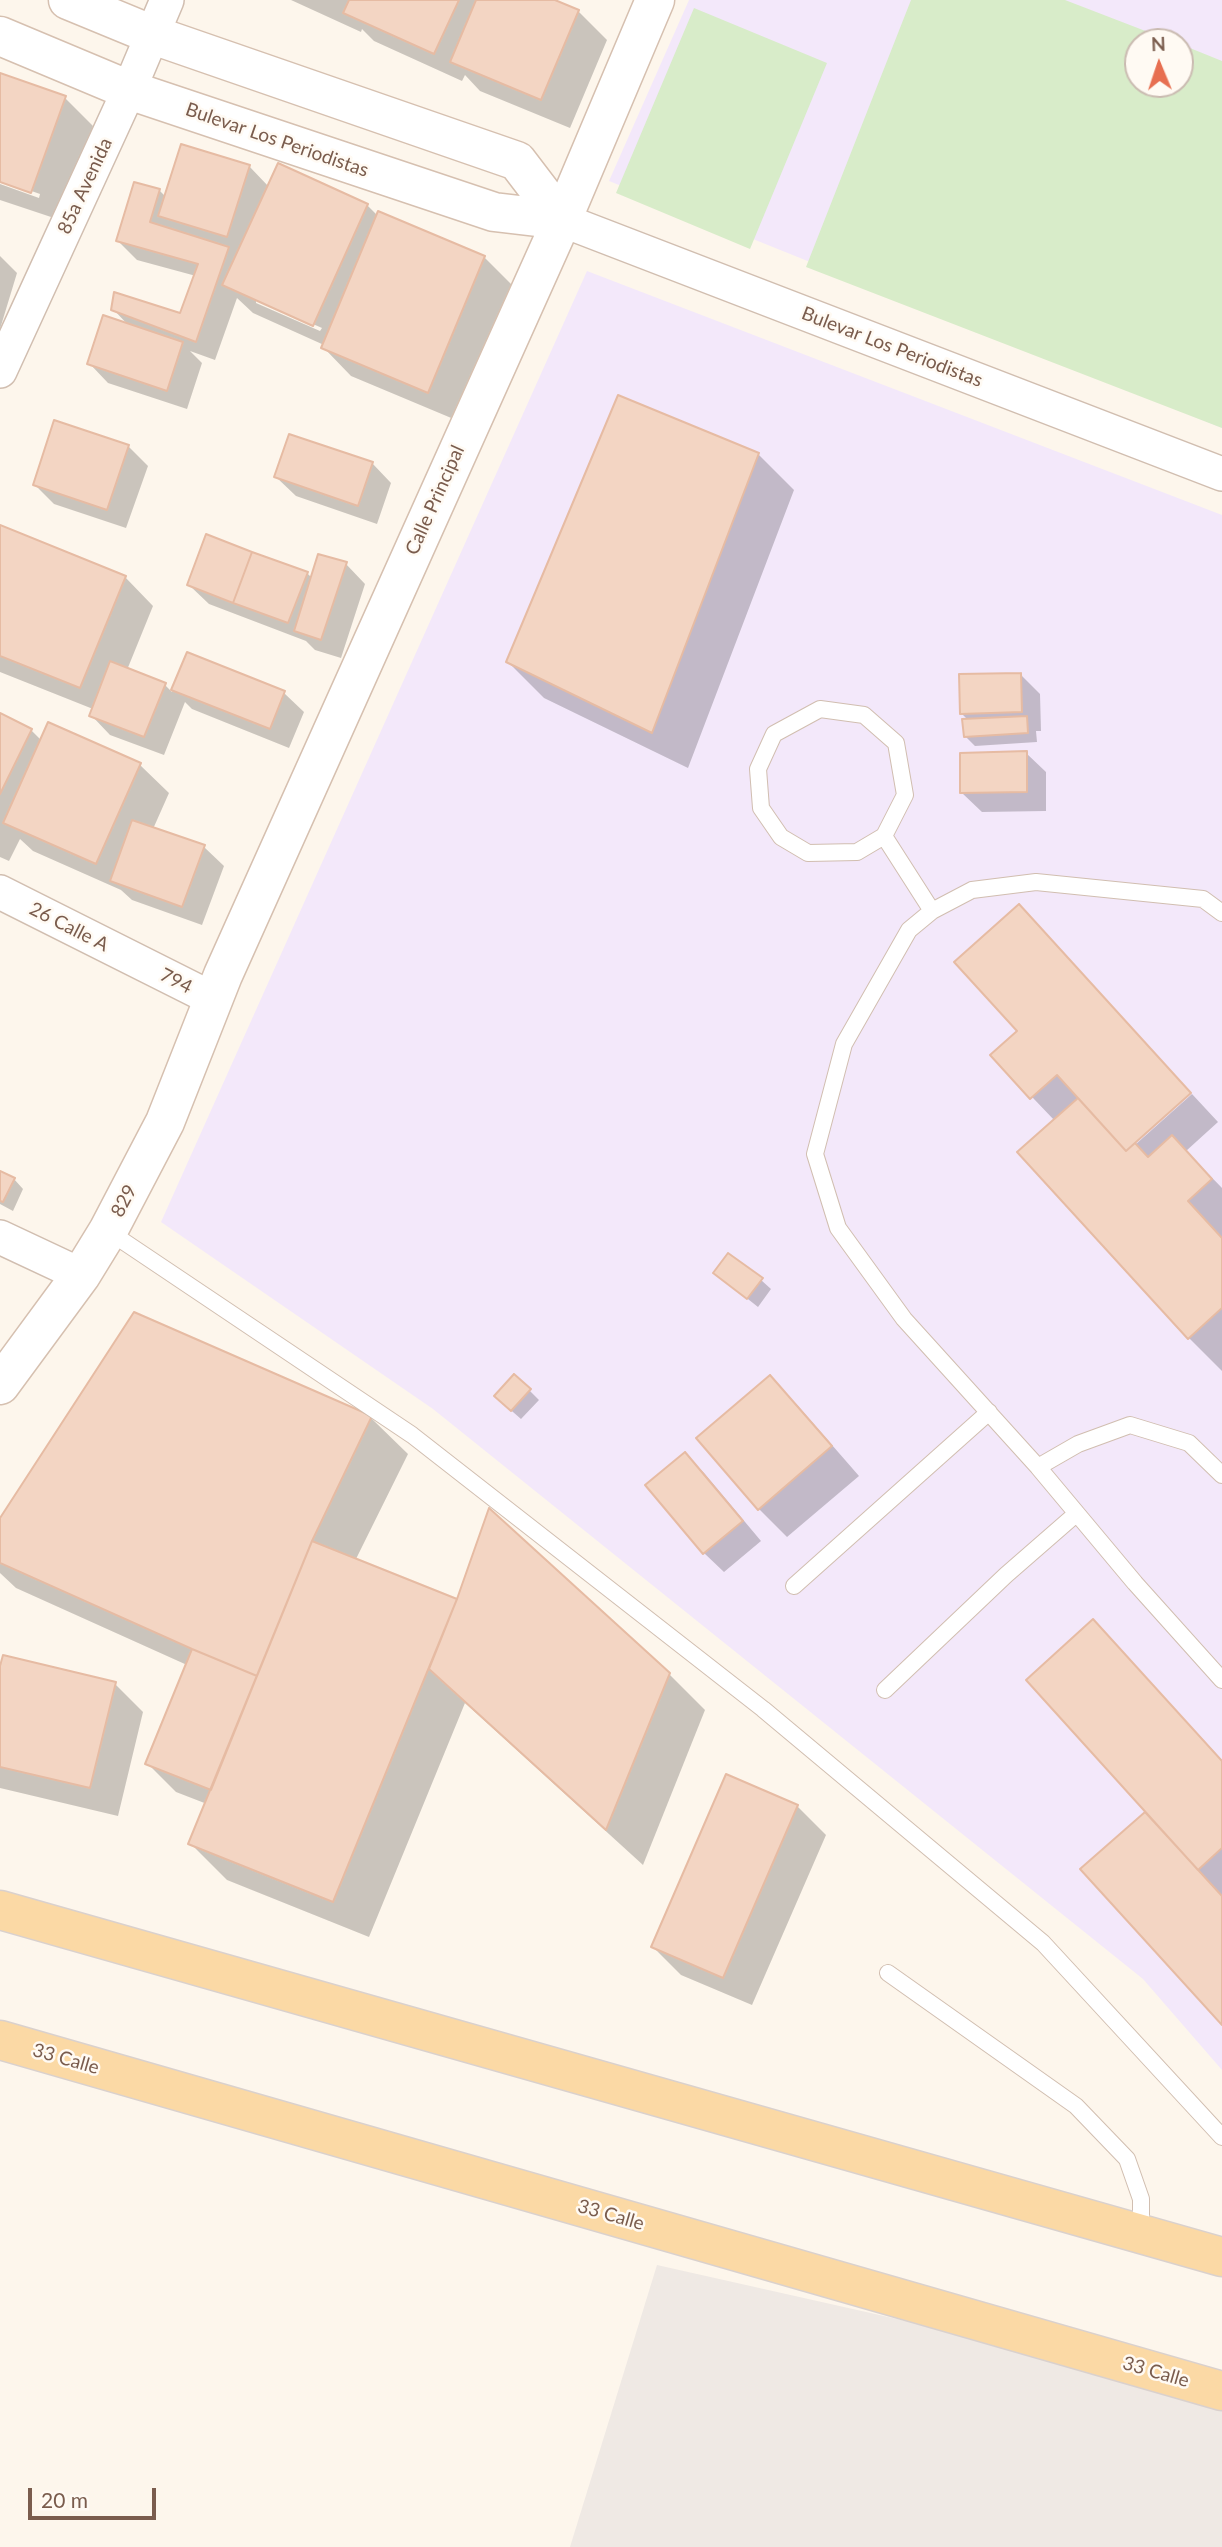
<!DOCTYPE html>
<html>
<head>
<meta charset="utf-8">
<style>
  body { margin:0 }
  #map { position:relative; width:1222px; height:2547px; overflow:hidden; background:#fdf6ec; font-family:Lato,sans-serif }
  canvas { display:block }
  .north { position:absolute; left:1124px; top:28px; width:70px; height:70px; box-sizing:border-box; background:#fffaf3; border:2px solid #cabbb1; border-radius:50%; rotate:358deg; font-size:19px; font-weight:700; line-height:28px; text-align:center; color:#7a5c4d }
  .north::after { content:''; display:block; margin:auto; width:24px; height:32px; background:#e76f51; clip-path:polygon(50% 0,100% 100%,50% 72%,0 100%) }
  .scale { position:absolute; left:28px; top:2488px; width:128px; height:32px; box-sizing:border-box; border:4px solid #7a5c4d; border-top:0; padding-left:9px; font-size:21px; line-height:24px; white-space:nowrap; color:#7a5c4d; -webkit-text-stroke:5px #fffaf3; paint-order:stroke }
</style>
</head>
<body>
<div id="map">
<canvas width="1222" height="2547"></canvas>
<div class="north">N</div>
<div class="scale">20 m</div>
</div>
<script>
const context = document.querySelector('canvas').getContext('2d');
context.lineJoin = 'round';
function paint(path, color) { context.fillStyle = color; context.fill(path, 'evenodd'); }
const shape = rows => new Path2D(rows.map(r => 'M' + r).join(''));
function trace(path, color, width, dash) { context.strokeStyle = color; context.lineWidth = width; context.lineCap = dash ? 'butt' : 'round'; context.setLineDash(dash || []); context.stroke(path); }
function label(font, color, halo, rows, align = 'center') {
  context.font = font + ' Lato,sans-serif'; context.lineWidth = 5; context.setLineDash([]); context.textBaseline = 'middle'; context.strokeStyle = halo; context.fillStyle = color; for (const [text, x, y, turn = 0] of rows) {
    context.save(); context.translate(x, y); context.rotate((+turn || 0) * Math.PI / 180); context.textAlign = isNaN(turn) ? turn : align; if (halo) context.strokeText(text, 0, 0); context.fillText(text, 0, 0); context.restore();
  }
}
const industrial = shape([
  [657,2265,1222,2392,1222,2547,570,2547]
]);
const education = shape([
  [689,0,1222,0,1222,428,609,181],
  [1138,42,1180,42,1180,84,1138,84],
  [587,271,1222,515,1222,2070,1143,1979,433,1409,161,1222]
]);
const green = shape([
  [911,0,1065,0,1174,42,1138,42,1138,84,1180,84,1180,44,1222,61,1222,428,806,267],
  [694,8,827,63,750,249,616,193]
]);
const shadow = shape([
  [291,0,551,0,578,11,607,40,570,128,480,91,465,75,462,81,374,41,362,29,361,32],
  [0,75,65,98,93,126,60,220,0,200,0,184,39,198,40,194,0,180],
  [249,166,269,187,279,166,367,205,377,215,484,257,513,286,456,420,351,376,323,347,324,345,253,313,237,298,215,360,190,351,202,363,187,409,108,383,89,363,129,326,113,309,181,315,196,276,137,260,118,241,159,190,166,197],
  [256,299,322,328,320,331,256,303],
  [0,256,17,273,0,329],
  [128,446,148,466,126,528,54,504,35,485],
  [758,454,794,490,688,768,544,698,508,662],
  [372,463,391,483,377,524,296,496,276,477],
  [0,527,125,577,153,606,127,670,165,685,172,692,188,654,284,693,304,712,289,748,192,709,185,702,164,755,110,735,91,715,93,709,0,672],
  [346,564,365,584,341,658,315,650,306,641,209,604,189,585,307,573,312,578],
  [1020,674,1040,694,1041,731,1036,731,1037,742,975,746,965,736,969,721,961,713],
  [0,715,31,730,42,741,140,765,169,793,153,829,204,847,224,866,202,925,132,900,121,890,33,851,20,839,9,861,0,857],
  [1026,753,1046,772,1046,811,982,812,962,793],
  [1019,906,1190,1092,1126,1149,1126,1153,1192,1094,1218,1122,1186,1151,1222,1188,1222,1371,1189,1338,1055,1121,992,1055,1019,1031],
  [0,1173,14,1179,23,1189,13,1211,0,1204],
  [715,1273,761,1280,771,1289,758,1307],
  [135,1314,371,1418,408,1454,355,1561,458,1602,669,1674,705,1710,643,1865,465,1703,369,1937,227,1880,191,1844,207,1804,176,1792,147,1763,187,1665,16,1588,0,1573,0,1521],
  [770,1377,798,1406,859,1476,787,1537,759,1509],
  [529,1390,539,1400,521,1419,505,1405],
  [685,1454,704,1473,761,1541,724,1572,704,1553],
  [1093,1621,1222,1760,1222,2023,1083,1869,1148,1812],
  [0,1671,115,1684,143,1712,118,1816,0,1788],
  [797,1806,826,1835,752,2005,681,1975,653,1947]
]);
const building = shape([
  [349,0,459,0,434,54,343,13,349,0],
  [476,0,555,0,579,10,541,100,450,62,476,0],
  [0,73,66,96,31,193,0,182,0,73],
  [181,144,250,165,227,237,158,216,181,144],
  [278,163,368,204,313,326,222,285,278,163],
  [134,182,160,189,150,222,229,247,196,342,111,310,114,292,180,313,198,264,116,241,134,182],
  [378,211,485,256,428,393,321,348,378,211],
  [103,315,183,342,167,391,87,364,103,315],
  [618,395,759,453,652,733,506,662,618,395],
  [54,420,129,445,107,510,33,485,54,420],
  [289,434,373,462,358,506,274,477,289,434],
  [0,525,126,576,80,688,0,656,0,525],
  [206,534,252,552,233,603,187,585,206,534],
  [252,552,308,572,288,623,233,603,252,552],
  [318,554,347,562,321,640,294,631,318,554],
  [187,652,285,691,270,729,171,690,187,652],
  [110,661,166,683,144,737,89,716,110,661],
  [1021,673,1022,712,960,714,959,674,1021,673],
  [0,713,32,729,0,794,0,713],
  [1027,716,1028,733,964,737,962,719,1027,716],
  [48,722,141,763,96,864,3,823,48,722],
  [1027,751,1027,792,960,793,960,753,1027,751],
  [132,820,205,845,182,907,110,881,132,820],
  [1019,904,1191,1093,1126,1151,1057,1075,1030,1099,990,1055,1017,1031,954,962,1019,904],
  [1078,1098,1126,1151,1135,1143,1148,1157,1172,1135,1212,1179,1188,1201,1222,1238,1222,1308,1188,1339,1017,1152,1078,1098],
  [0,1171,15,1178,3,1202,0,1201,0,1171],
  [728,1253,763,1278,747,1299,713,1273,728,1253],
  [134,1312,372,1416,312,1541,257,1676,192,1649,0,1563,0,1518,134,1312],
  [514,1374,531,1389,511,1411,494,1396,514,1374],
  [770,1375,832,1446,758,1510,696,1438,770,1375],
  [685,1452,743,1521,703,1554,645,1485,685,1452],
  [489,1508,670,1673,606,1830,429,1669,457,1599,489,1508],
  [312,1541,457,1599,333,1902,188,1844,312,1541],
  [1093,1619,1222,1761,1222,1848,1198,1870,1026,1680,1093,1619],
  [192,1649,257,1676,211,1790,145,1764,192,1649],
  [3,1655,116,1682,90,1788,0,1767,0,1666,3,1655],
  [726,1774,798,1805,723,1978,651,1947,726,1774],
  [1145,1812,1222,1896,1222,2025,1080,1869,1145,1812]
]);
const lane = shape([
  [820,709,864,715,896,743,905,795,884,836,857,852,808,853,781,837,761,808,758,769,774,734,820,709],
  [884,836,932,911],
  [1222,913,1203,899,1036,882,972,890,932,911,909,930,844,1044,815,1154,838,1228,904,1319,1038,1467,1135,1583,1222,1680],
  [108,1231,412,1435,763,1709,1043,1943,1222,2137],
  [1038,1467,1078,1444,1130,1425,1189,1443,1222,1475],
  [794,1586,989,1412],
  [885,1690,1006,1575,1076,1514],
  [888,1973,1076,2106,1127,2159,1141,2199,1141,2235]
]);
const street = shape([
  [562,220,1222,474],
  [0,371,129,90,167,0],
  [0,892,215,1000],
  [0,1237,81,1275]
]);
const secondary = shape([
  [68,0,153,35,517,161,562,220],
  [0,36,129,90,494,212,562,220],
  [0,1385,81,1275,108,1231,165,1122,223,975,562,220,655,0]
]);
const primary = shape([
  [0,1910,1222,2257],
  [0,2040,1222,2391]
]);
const streetNames = [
  ["Bulevar Los Periodistas",277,140,19],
  ["85a Avenida",85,186,-65],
  ["Bulevar Los Periodistas",892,347,21],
  ["Calle Principal",435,500,-66],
  ["26 Calle A",69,927,27],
  ["794",176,981,27],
  ["829",124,1201,-62],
  ["33 Calle",66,2059,16],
  ["33 Calle",611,2215,16],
  ["33 Calle",1156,2372,16]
];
paint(industrial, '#efe9e4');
paint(education, '#f3e8fa');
paint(green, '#d8ecc9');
paint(shadow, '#0003');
paint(building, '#f3d5c3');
trace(building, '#e6bba3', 2);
trace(lane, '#d1beb0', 18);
trace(street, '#d1beb0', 36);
trace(secondary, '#d6c0b0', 41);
trace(primary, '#dad1cd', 41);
trace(lane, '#fff', 16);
trace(street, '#fff', 33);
trace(secondary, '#fff', 38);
trace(primary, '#fbd9a5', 38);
label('19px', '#7a5c4d', '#fffaf3', streetNames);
</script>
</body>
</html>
